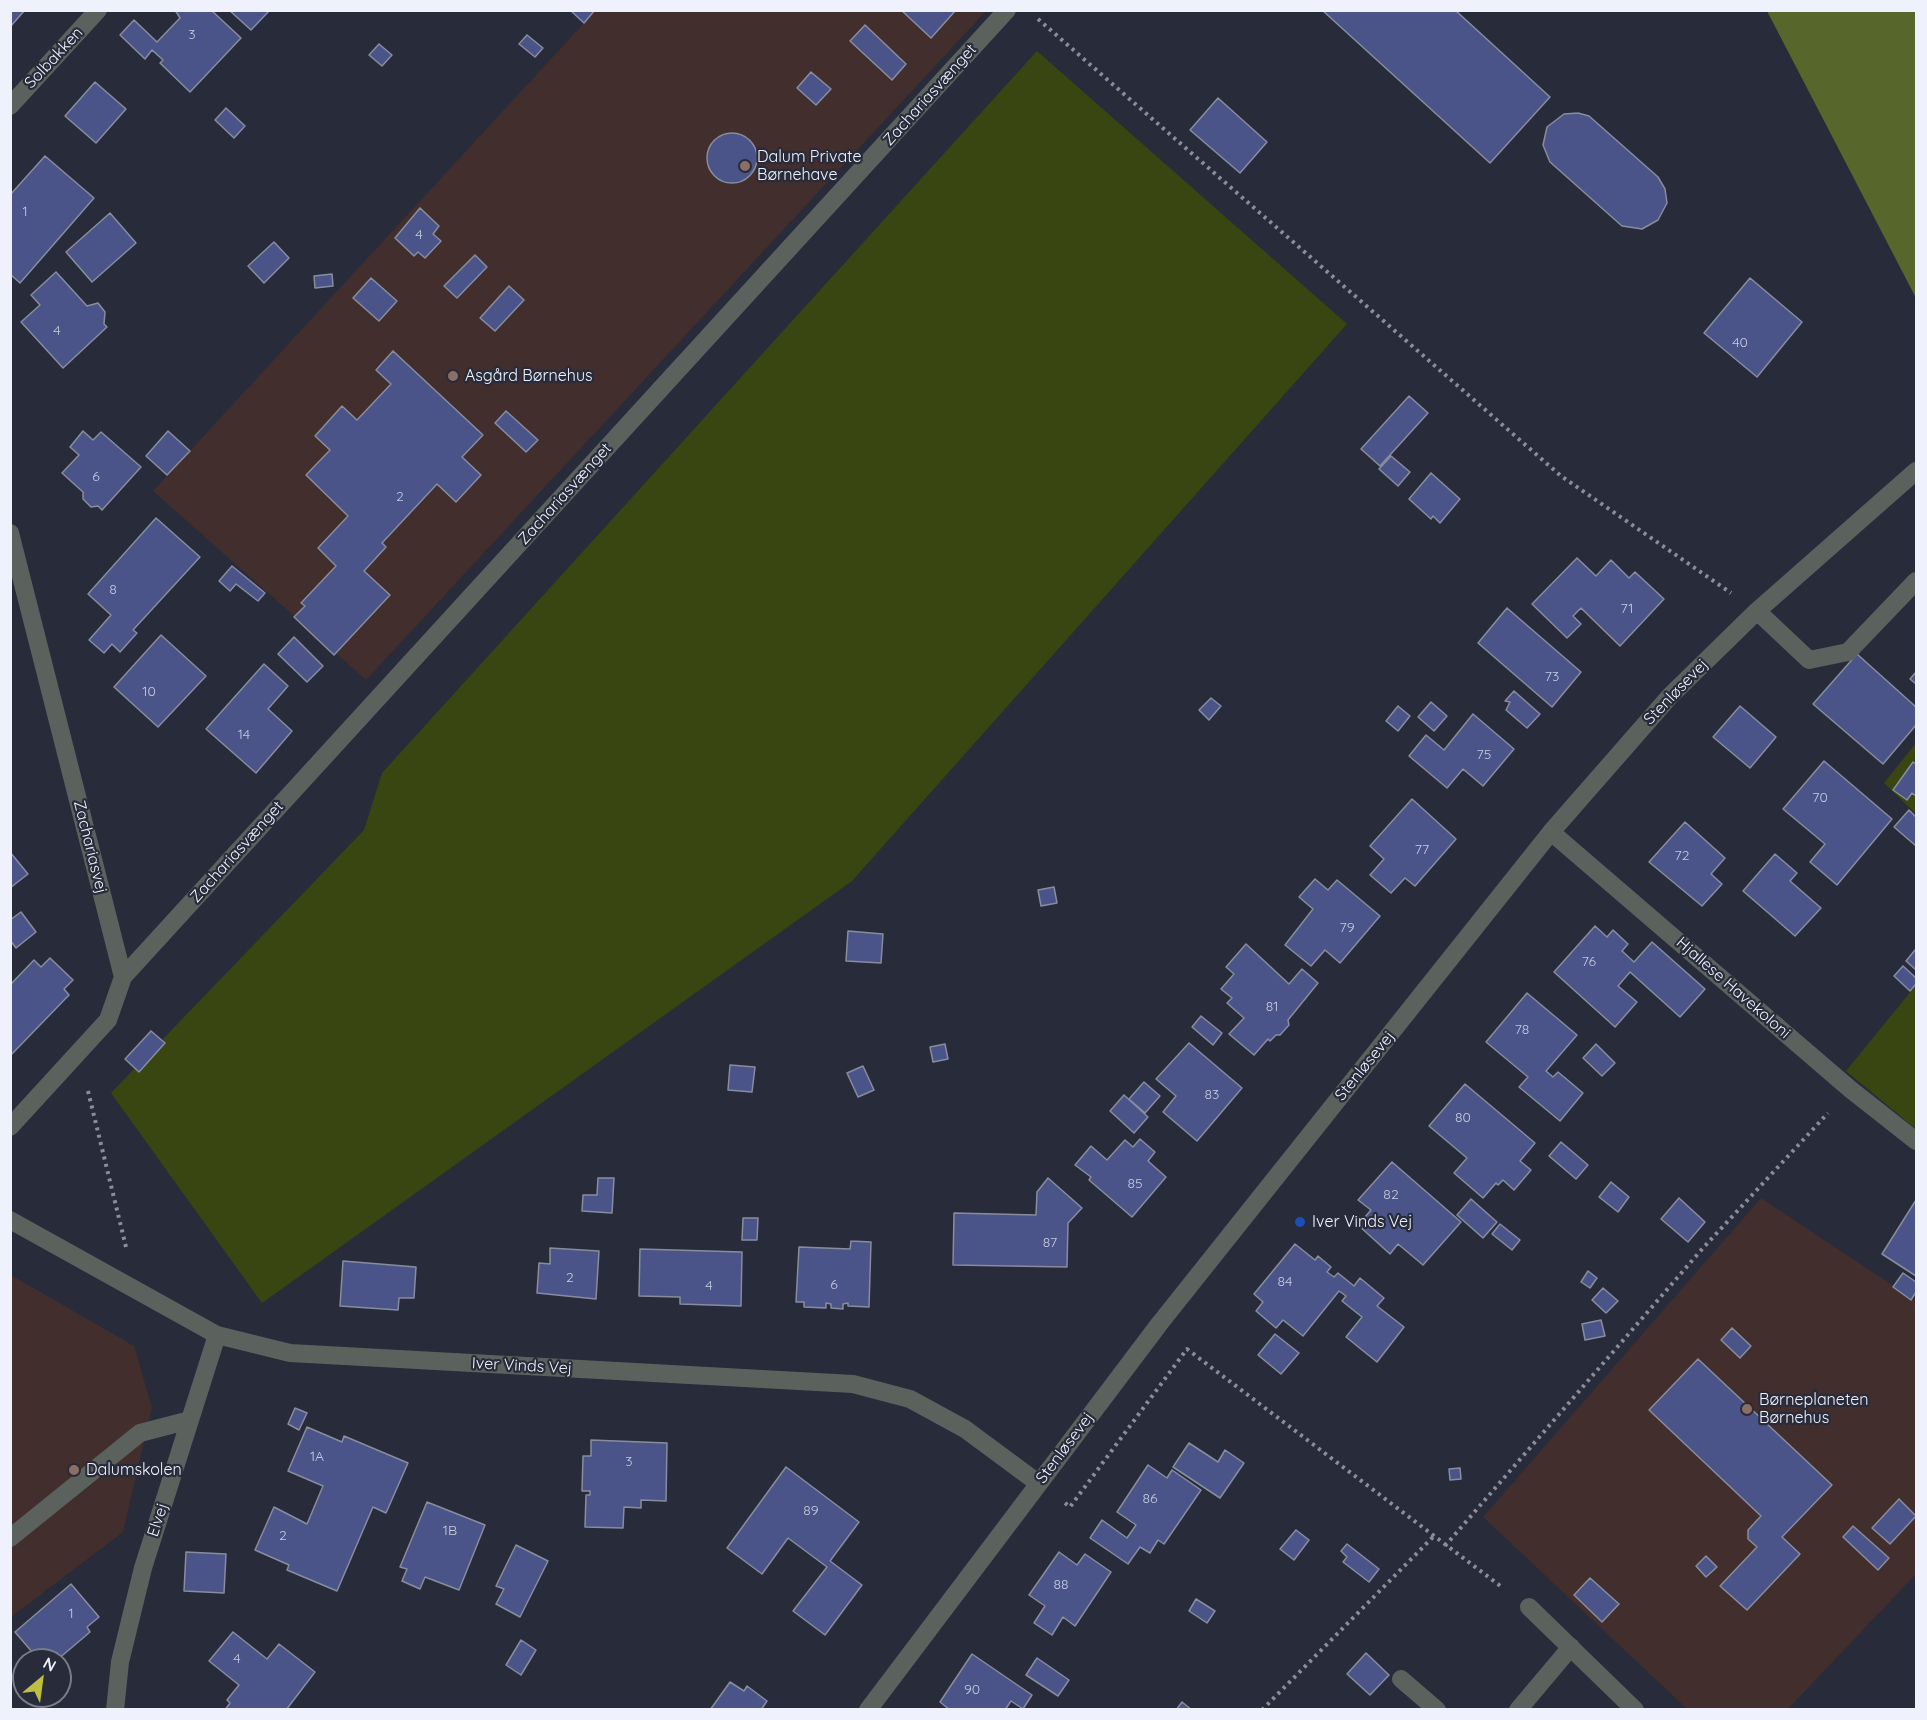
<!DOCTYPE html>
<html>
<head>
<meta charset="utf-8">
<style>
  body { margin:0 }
  #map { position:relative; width:1927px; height:1720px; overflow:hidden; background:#282b3a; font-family:Quicksand,sans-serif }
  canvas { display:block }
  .frame { position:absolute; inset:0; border:12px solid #eff2fc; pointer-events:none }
  .north { position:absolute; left:12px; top:1648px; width:60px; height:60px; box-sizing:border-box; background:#282b3a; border:2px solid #787b88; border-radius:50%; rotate:29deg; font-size:16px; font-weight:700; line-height:24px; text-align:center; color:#eff2fc }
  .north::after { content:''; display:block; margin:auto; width:21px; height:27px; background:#c0be41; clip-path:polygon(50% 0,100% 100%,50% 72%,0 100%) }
</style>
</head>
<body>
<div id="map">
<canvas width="1927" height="1720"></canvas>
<div class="frame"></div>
<div class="north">N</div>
</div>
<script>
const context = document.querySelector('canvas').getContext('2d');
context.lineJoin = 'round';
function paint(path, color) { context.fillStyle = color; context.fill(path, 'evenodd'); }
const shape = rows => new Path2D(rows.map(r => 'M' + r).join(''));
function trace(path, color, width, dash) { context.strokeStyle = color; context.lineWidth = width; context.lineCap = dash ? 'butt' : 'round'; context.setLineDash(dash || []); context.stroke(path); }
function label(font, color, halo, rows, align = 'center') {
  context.font = font + ' Quicksand,sans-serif'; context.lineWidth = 4.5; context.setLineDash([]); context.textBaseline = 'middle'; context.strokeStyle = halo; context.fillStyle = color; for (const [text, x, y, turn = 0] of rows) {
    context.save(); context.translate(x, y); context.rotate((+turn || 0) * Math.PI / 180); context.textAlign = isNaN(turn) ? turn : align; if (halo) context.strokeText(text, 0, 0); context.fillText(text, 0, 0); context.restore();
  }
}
const education = shape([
  [595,11,986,11,366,680,153,491],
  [1761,1198,1916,1301,1916,1574,1788,1709,1687,1709,1483,1517],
  [11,1275,134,1346,152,1407,123,1532,11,1617]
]);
const green = shape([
  [1037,51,1347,324,852,881,262,1303,111,1093,364,830,382,773],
  [1916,743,1916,814,1884,783],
  [1916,985,1916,1129,1846,1071]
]);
const forest = shape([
  [1767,11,1916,11,1916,298]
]);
const building = shape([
  [10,10,25,10,10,27,10,10],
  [175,10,211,10,241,38,190,92,160,63,163,60,152,50,145,59,120,35,134,20,157,42,180,18,175,10],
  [229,10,270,10,251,30,229,10],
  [570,10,595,10,584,23,570,10],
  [901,10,956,10,931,38,901,10],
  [1322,10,1455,10,1550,97,1490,163,1322,10],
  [865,25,906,64,892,80,850,41,865,25],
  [527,35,543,48,535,57,519,44,527,35],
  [379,44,392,55,382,66,369,55,379,44],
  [811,72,831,89,816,105,797,88,811,72],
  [95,82,126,109,96,143,65,116,95,82],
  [1218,98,1267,142,1240,173,1190,130,1218,98],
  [226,108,245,126,234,138,215,120,226,108],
  [1578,113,1589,116,1658,177,1665,189,1667,203,1658,220,1642,229,1622,226,1550,162,1543,145,1547,127,1564,114,1578,113],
  '707 158a25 25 0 1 1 50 0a25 25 0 1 1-50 0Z',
  [45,156,94,198,20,283,10,274,10,195,45,156],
  [420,208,439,226,433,234,441,241,425,258,418,252,414,256,395,238,420,208],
  [110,213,136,243,92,282,66,252,110,213],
  [274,242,289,258,264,283,248,266,274,242],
  [475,255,487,267,457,298,444,286,475,255],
  [56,272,87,306,98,303,105,312,104,324,107,327,63,368,21,322,40,305,31,295,56,272],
  [332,274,333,286,315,288,314,276,332,274],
  [371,278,397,301,379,321,353,298,371,278],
  [1750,278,1802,322,1757,377,1704,333,1750,278],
  [509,286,524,300,495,331,480,318,509,286],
  [393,351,483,435,462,457,481,475,456,502,437,484,382,543,386,547,364,571,390,595,334,655,294,617,305,606,301,603,336,566,318,548,348,516,306,475,330,450,315,436,342,406,357,420,391,384,376,370,393,351],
  [1409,396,1428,413,1380,466,1361,449,1409,396],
  [506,411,538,440,526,452,495,423,506,411],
  [83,431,93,440,101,432,141,467,102,510,98,506,91,507,83,499,83,492,62,473,79,455,70,447,83,431],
  [168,431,190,451,167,475,146,456,168,431],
  [1391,456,1410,472,1398,486,1379,469,1391,456],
  [1431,473,1460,499,1440,523,1433,516,1431,519,1409,499,1431,473],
  [156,518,200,557,133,630,137,633,120,652,112,644,104,653,89,640,111,615,88,594,156,518],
  [1577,558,1596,576,1611,560,1629,578,1635,572,1664,599,1620,646,1581,608,1573,616,1581,624,1567,638,1532,604,1577,558],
  [232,566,265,593,258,601,236,584,230,591,219,581,232,566],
  [1507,608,1581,672,1552,707,1478,643,1507,608],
  [161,635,206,676,158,727,114,687,161,635],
  [294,637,323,666,307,682,278,654,294,637],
  [1857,654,1916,707,1916,725,1883,764,1813,704,1857,654],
  [264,664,288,686,268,709,292,731,256,773,206,729,264,664],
  [1916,672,1916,684,1910,679,1916,672],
  [1514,691,1540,714,1527,728,1506,710,1510,702,1505,701,1514,691],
  [1211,698,1221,706,1209,720,1199,710,1211,698],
  [1431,702,1447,716,1434,731,1418,717,1431,702],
  [1398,706,1410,716,1398,731,1386,721,1398,706],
  [1740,706,1776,737,1750,768,1713,737,1740,706],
  [1473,714,1514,749,1483,786,1463,769,1447,788,1409,756,1426,735,1444,750,1473,714],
  [1824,761,1892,819,1837,885,1810,862,1825,844,1783,809,1824,761],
  [1913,762,1916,764,1916,796,1912,793,1907,800,1893,790,1913,762],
  [1412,799,1456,839,1415,886,1405,878,1391,893,1370,875,1384,859,1370,846,1412,799],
  [1909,810,1916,817,1916,846,1894,827,1909,810],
  [1685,822,1725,858,1711,874,1722,884,1702,906,1649,862,1685,822],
  [10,852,28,874,10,888,10,852],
  [1775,854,1797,873,1790,881,1821,908,1795,936,1743,891,1775,854],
  [1315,879,1328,890,1337,880,1380,916,1340,963,1325,950,1311,966,1285,945,1313,909,1299,897,1315,879],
  [1054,887,1057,903,1041,906,1038,890,1054,887],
  [21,912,36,932,16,948,10,940,10,920,21,912],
  [1595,926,1607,937,1613,930,1628,944,1622,951,1634,962,1652,942,1705,989,1680,1017,1630,972,1618,986,1637,1002,1615,1027,1554,972,1595,926],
  [848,931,883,934,881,963,846,961,848,931],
  [1246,944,1289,984,1302,969,1318,983,1288,1020,1289,1025,1280,1035,1276,1035,1270,1041,1268,1039,1254,1055,1229,1034,1244,1018,1227,1003,1232,998,1221,989,1234,974,1226,967,1246,944],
  [1915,950,1916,951,1916,970,1906,961,1915,950],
  [50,958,73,980,64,989,69,995,10,1056,10,985,34,960,41,967,50,958],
  [1903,966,1916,978,1916,984,1910,991,1894,976,1903,966],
  [1527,993,1577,1035,1546,1071,1553,1077,1558,1072,1583,1093,1560,1121,1519,1087,1528,1077,1486,1042,1527,993],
  [1201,1016,1222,1033,1213,1045,1192,1027,1201,1016],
  [151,1031,165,1043,139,1072,125,1059,151,1031],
  [1189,1043,1242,1088,1197,1141,1163,1112,1176,1096,1156,1079,1189,1043],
  [945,1044,948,1059,933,1062,930,1047,945,1044],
  [1596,1044,1615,1063,1602,1076,1583,1058,1596,1044],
  [730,1065,755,1067,752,1092,728,1090,730,1065],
  [863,1066,874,1090,858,1097,847,1073,863,1066],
  [1144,1082,1160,1096,1145,1113,1129,1099,1144,1082],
  [1465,1084,1535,1143,1520,1161,1531,1170,1514,1190,1503,1180,1498,1185,1496,1183,1483,1198,1454,1173,1467,1158,1429,1126,1465,1084],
  [1124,1095,1148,1117,1134,1133,1110,1111,1124,1095],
  [1140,1139,1155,1152,1148,1161,1166,1177,1132,1217,1089,1180,1091,1177,1075,1165,1091,1146,1107,1160,1125,1140,1133,1147,1140,1139],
  [1561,1142,1588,1165,1576,1179,1549,1156,1561,1142],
  [1392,1162,1461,1222,1423,1265,1398,1244,1390,1254,1358,1225,1371,1210,1358,1200,1392,1162],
  [598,1178,614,1178,612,1213,582,1211,583,1195,597,1195,598,1178],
  [1048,1178,1082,1208,1068,1223,1067,1267,953,1265,954,1213,1036,1215,1037,1192,1048,1178],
  [1611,1182,1629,1197,1618,1212,1599,1197,1611,1182],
  [1679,1198,1705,1222,1688,1242,1661,1219,1679,1198],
  [1471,1199,1497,1222,1483,1238,1457,1215,1471,1199],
  [1916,1200,1916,1276,1882,1254,1916,1200],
  [743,1218,758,1218,757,1240,742,1240,743,1218],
  [1500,1224,1520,1240,1512,1250,1492,1234,1500,1224],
  [851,1241,871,1242,869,1307,848,1306,848,1303,843,1304,843,1309,831,1308,831,1304,826,1303,826,1308,804,1307,804,1302,796,1302,799,1247,850,1249,851,1241],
  [1295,1244,1315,1260,1318,1256,1331,1267,1327,1272,1334,1277,1338,1273,1354,1286,1360,1278,1384,1298,1377,1306,1404,1327,1377,1362,1346,1337,1362,1317,1342,1301,1346,1296,1339,1291,1303,1336,1283,1320,1276,1328,1256,1311,1263,1302,1254,1294,1295,1244],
  [550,1248,599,1251,596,1299,537,1293,539,1263,550,1264,550,1248],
  [640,1249,742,1252,741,1306,680,1304,680,1297,639,1296,640,1249],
  [343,1261,416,1267,414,1298,399,1298,398,1310,340,1306,343,1261],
  [1588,1271,1597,1278,1590,1288,1581,1282,1588,1271],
  [1903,1273,1916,1282,1916,1292,1911,1300,1893,1287,1903,1273],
  [1603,1288,1618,1301,1606,1313,1592,1300,1603,1288],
  [1601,1320,1605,1336,1585,1340,1582,1324,1601,1320],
  [1732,1328,1751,1346,1740,1358,1721,1340,1732,1328],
  [1275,1334,1299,1353,1281,1374,1258,1355,1275,1334],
  [1698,1359,1832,1485,1782,1537,1800,1554,1747,1610,1720,1586,1757,1547,1748,1539,1748,1530,1761,1516,1649,1410,1698,1359],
  [295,1408,307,1413,299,1430,288,1424,295,1408],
  [307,1427,342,1442,344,1436,408,1463,386,1513,373,1507,337,1591,287,1570,289,1565,255,1550,274,1507,307,1524,323,1486,288,1471,307,1427],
  [591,1440,667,1443,666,1501,641,1500,641,1508,624,1507,623,1528,585,1527,586,1495,590,1495,590,1491,582,1491,583,1456,591,1456,591,1440],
  [1189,1443,1218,1462,1225,1450,1244,1463,1220,1498,1173,1467,1189,1443],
  [1148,1465,1167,1478,1172,1470,1201,1490,1164,1544,1158,1540,1150,1553,1140,1547,1128,1564,1090,1538,1102,1520,1127,1538,1136,1525,1117,1512,1148,1465],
  [786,1467,859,1522,830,1561,862,1585,825,1635,793,1611,827,1567,788,1538,762,1574,727,1548,786,1467],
  [1460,1468,1461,1479,1450,1480,1449,1469,1460,1468],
  [1899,1499,1916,1516,1890,1544,1872,1528,1899,1499],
  [427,1502,485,1525,459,1590,425,1577,420,1589,402,1581,407,1569,400,1567,427,1502],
  [1853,1526,1889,1558,1878,1570,1843,1537,1853,1526],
  [1296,1530,1309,1540,1294,1560,1280,1549,1296,1530],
  [1347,1544,1379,1569,1369,1582,1343,1562,1347,1557,1341,1551,1347,1544],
  [516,1545,548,1561,520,1617,496,1604,504,1589,496,1586,516,1545],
  [186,1552,226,1554,224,1593,184,1591,186,1552],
  [1059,1552,1077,1565,1085,1554,1111,1572,1075,1626,1063,1617,1052,1635,1034,1623,1045,1606,1029,1595,1059,1552],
  [1706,1556,1717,1567,1706,1577,1696,1566,1706,1556],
  [1590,1578,1619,1604,1602,1622,1574,1595,1590,1578],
  [71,1584,99,1617,87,1627,90,1632,57,1660,39,1660,15,1632,71,1584],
  [1196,1599,1215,1611,1207,1623,1189,1611,1196,1599],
  [233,1632,267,1659,279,1644,315,1672,286,1710,225,1710,230,1703,227,1700,239,1685,209,1661,233,1632],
  [521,1640,536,1650,521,1675,506,1665,521,1640],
  [1366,1653,1389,1675,1370,1695,1347,1674,1366,1653],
  [972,1654,1032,1695,1023,1709,1011,1701,1005,1710,950,1710,940,1702,972,1654],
  [1037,1658,1069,1680,1058,1696,1026,1675,1037,1658],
  [730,1682,744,1691,747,1686,767,1701,761,1710,710,1710,730,1682],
  [1182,1702,1192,1710,1176,1710,1182,1702]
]);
const path = shape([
  [1038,19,1561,476,1731,593],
  [88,1091,126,1247],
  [1065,1503,1070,1507,1187,1349,1503,1588],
  [1445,1546,1703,1248,1828,1113],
  [1262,1710,1433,1537]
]);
const minor = shape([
  [10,106,98,10],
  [10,533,123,977,108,1020,10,1127],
  [1757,611,1809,660,1848,652,1916,581],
  [1551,832,1850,1089,1916,1141],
  [123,977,1007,10],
  [10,1220,217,1335,290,1353,853,1384,910,1399,965,1429,1038,1483],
  [10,1538,140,1433,190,1420],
  [1529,1607,1635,1710],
  [1401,1679,1437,1710],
  [115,1710,120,1662,143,1568,217,1335],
  [868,1710,1160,1323,1551,832,1670,696,1757,611,1916,471],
  [1518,1710,1571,1647]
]);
const markers = [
  [745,166,6,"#8d6e63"],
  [453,376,6,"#8d6e63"],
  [1300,1222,6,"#1a4fb4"],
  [1747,1409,6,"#8d6e63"],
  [74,1470,6,"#8d6e63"]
];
const numberNames = [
  ["3",192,35],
  ["1",25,212],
  ["4",419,235],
  ["4",57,331],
  ["40",1740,343],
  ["6",96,477],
  ["2",400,497],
  ["8",113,590],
  ["71",1627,609],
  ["73",1552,677],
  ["10",149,692],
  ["14",244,735],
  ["75",1484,755],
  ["70",1820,798],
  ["77",1422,850],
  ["72",1682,856],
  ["79",1347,928],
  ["76",1589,962],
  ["81",1272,1007],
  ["78",1522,1030],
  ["83",1212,1095],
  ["80",1463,1118],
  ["85",1135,1184],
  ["82",1391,1195],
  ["87",1050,1243],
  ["2",570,1278],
  ["84",1285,1282],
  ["6",834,1285],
  ["4",709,1286],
  ["1A",317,1457],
  ["3",629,1462],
  ["86",1150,1499],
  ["89",811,1511],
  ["1B",450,1531],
  ["2",283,1536],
  ["88",1061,1585],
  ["1",71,1614],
  ["4",237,1659],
  ["90",972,1690]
];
const streetNames = [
  ["Solbakken",54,58,-47],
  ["Zachariasvænget",930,95,-48],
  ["Zachariasvænget",565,494,-48],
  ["Stenløsevej",1676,692,-46],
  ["Zachariasvej",90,847,76],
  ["Zachariasvænget",237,852,-48],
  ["Hjallese Havekoloni",1733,988,41],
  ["Stenløsevej",1365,1066,-51],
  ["Iver Vinds Vej",522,1366,3],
  ["Stenløsevej",1065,1448,-53],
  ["Elvej",158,1520,-72]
];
const poiNames = [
  ["Dalum Private",757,157],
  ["Børnehave",757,175],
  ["Asgård Børnehus",465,376],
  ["Iver Vinds Vej",1312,1222],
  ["Børneplaneten",1759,1400],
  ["Børnehus",1759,1418],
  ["Dalumskolen",86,1470]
];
paint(education, '#422e2c');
paint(green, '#394611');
paint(forest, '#57672b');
paint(building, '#4b5489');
trace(building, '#888d9e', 1.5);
trace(path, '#8b8e9a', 4, [3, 4.5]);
trace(minor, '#5b625e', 18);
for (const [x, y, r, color] of markers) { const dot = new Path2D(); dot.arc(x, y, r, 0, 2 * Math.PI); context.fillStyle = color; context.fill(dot); trace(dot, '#282b3a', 2); }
label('14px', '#c6cadf', null, numberNames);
label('16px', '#eff2fc', '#282b3a', streetNames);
label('16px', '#eff2fc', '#282b3a', poiNames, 'left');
</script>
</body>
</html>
